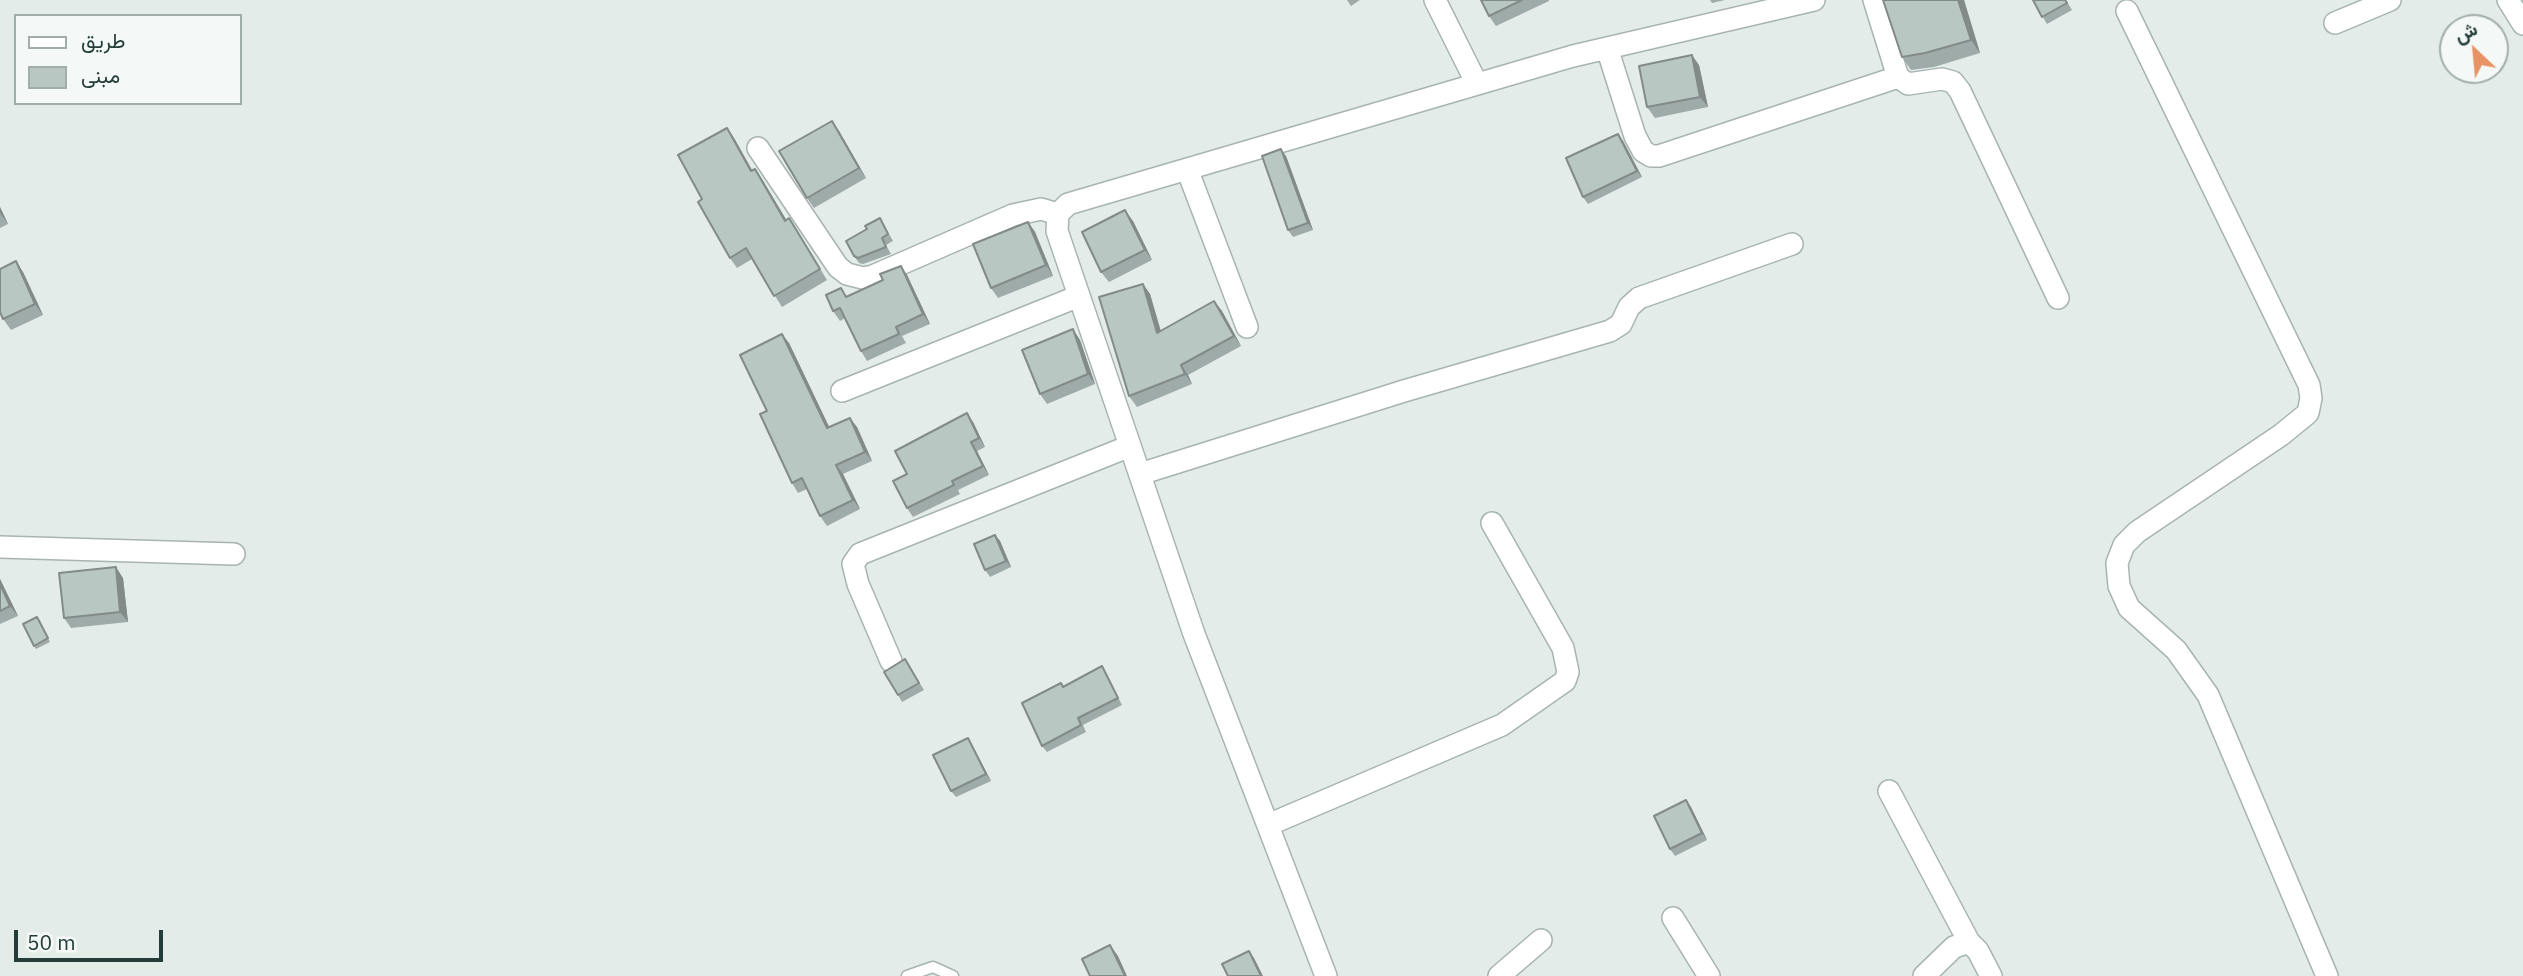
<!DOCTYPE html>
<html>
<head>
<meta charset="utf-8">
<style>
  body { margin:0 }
  #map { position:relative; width:2523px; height:976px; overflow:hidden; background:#e4ece9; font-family:"IBM Plex Sans",Vazirmatn,sans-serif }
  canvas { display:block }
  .legend { position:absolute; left:14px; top:14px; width:228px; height:91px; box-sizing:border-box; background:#f4f9f7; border:2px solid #a1aeab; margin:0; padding:9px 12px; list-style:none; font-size:21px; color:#243d39 }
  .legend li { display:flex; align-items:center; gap:14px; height:35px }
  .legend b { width:35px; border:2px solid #a1aeab }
  .north { position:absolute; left:2439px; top:14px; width:70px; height:70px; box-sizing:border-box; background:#f4f9f7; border:2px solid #a1aeab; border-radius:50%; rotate:334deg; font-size:19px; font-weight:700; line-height:28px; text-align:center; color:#243d39 }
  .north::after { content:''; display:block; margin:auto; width:24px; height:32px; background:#e89366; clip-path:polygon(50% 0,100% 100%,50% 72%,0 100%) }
  .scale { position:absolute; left:14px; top:930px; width:149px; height:32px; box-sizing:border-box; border:4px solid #243d39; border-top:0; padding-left:9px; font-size:21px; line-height:24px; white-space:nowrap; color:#243d39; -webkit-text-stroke:5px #f4f9f7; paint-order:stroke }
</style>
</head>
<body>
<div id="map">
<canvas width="2523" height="976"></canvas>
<ul class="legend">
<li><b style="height:9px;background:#fff"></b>طريق</li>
<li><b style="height:19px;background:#b9c7c3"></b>مبنى</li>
</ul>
<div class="north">ش</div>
<div class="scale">50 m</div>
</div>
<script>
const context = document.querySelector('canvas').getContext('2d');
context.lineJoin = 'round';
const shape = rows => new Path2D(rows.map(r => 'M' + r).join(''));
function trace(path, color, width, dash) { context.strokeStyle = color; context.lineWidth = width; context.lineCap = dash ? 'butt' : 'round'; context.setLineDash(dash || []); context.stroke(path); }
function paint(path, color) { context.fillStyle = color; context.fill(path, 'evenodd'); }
const lane = shape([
  [907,976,933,967,953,976]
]);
const street = shape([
  [1435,0,1477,84],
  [1874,0,1898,77,1908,84,1942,79,1953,82,1960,91,2058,298],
  [2508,0,2523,24],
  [2127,11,2309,385,2311,398,2308,413,2281,435,2137,532,2124,545,2117,563,2119,586,2129,608,2176,650,2208,695,2327,976],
  [2335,23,2390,0],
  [1607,48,1635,136,1643,151,1651,156,1659,156,1898,77],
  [758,148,838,267,847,274,863,278,873,276,1013,215,1041,209,1058,214],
  [1187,169,1247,327],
  [842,391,1079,296],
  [1140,474,1404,391,1610,331,1621,324,1629,307,1639,298,1792,244],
  [0,547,234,554],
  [891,661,858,584,853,564,860,554,1130,446],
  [1889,791,1969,942,1978,951,1991,976],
  [1268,825,1502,725,1565,681,1568,672,1563,648,1492,523],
  [1673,918,1709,976],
  [1326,976,1194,634,1057,231,1058,214,1068,204,1573,56,1814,0],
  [1499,976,1541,940],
  [1924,976,1954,947,1969,942]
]);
const wall = shape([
  [1347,0,1360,0,1351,6],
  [1481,0,1549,0,1549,1,1496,26,1489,16],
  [1710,0,1725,0,1712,3],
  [1883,0,1964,0,1980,53,1934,67,1911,70,1902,57],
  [2033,0,2066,0,2072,10,2047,24],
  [1699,65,1708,107,1655,118,1647,107],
  [727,128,734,138,752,170,755,169,786,220,796,229,827,280,782,307,752,259,737,268,730,258,702,199],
  [839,131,866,178,814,208,807,198],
  [1623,141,1642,177,1588,204,1583,197],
  [1286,156,1313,230,1293,237,1288,230],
  [0,207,8,224,0,228],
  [880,218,893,241,886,245,891,254,863,264,859,263,854,256,867,229],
  [1133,221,1152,260,1109,282,1101,272],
  [1028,222,1035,232,1053,276,998,298,991,288],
  [901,266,907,275,930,324,902,336,906,343,867,361,861,351,845,318,840,321,833,311,847,297,883,280],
  [23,272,43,315,11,330,3,319],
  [1143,284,1150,294,1161,331,1214,301,1222,311,1241,346,1188,375,1192,384,1137,407,1129,396],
  [1080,340,1095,384,1047,404,1040,394],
  [789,343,829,427,857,427,872,461,843,474,860,509,827,526,820,516,807,489,798,493,792,483,767,411],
  [973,422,985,447,977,451,989,475,958,490,960,494,913,517,907,508,907,474],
  [995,535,1000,541,1011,567,990,577,985,570],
  [123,578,128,622,71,628,64,618],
  [0,579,18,616,0,624],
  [40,621,50,642,36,649,34,646],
  [905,659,924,690,902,702,898,695],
  [1106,673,1122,705,1083,725,1086,732,1047,752,1042,746,1061,683,1064,687],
  [968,738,972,745,991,781,956,797,951,791],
  [1686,800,1691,807,1707,840,1675,856,1670,849]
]);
const shadedWall = shape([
  [1958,0,1964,0,1980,53,1971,40],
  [1692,55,1699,65,1708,107,1700,97],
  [832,121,839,131,866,178,859,168],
  [727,128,734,138,758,181,751,171],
  [1618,134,1623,141,1642,177,1637,171],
  [1281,149,1286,156,1313,230,1308,223],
  [755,169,762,179,793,231,785,221],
  [0,207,8,224,0,213],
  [1125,210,1133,221,1152,260,1145,250],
  [1028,222,1035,232,1053,276,1046,265],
  [16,261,23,272,43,315,35,304],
  [901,266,907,275,930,324,923,314],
  [1143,284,1150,294,1164,343,1157,333],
  [1214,301,1222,311,1241,346,1234,336],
  [1073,329,1080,340,1095,384,1088,374],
  [782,334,789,343,834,437,827,428],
  [1181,365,1188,375,1192,384,1185,374],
  [967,413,973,422,985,447,979,438],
  [850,418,857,427,872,461,865,452],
  [971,442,977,451,989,475,983,466],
  [836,465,843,474,860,509,853,500],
  [995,535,1000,541,1011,567,1006,561],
  [116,567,123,578,128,622,120,612],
  [0,579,18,616,10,606,0,584],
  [968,738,972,745,991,781,986,774],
  [1686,800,1691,807,1707,840,1702,833],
  [1110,945,1118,956,1127,976,1125,976],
  [1249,951,1254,958,1263,976,1261,976]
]);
const building = shape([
  [1481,0,1522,0,1489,16,1481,0],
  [1883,0,1958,0,1971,40,1925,53,1902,57,1883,0],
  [2033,0,2065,0,2067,3,2042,17,2033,0],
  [1692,55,1700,97,1647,107,1639,66,1692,55],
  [832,121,859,168,807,198,779,151,832,121],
  [727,128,751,171,755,169,785,221,789,218,820,269,774,296,746,248,730,258,698,202,702,199,678,155,727,128],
  [1618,134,1637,171,1583,197,1566,158,1618,134],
  [1281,149,1308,223,1288,230,1262,156,1281,149],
  [1125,210,1145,250,1101,272,1082,232,1125,210],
  [880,218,888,234,882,238,886,247,858,258,854,256,846,241,867,229,865,226,880,218],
  [1028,222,1046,265,991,288,973,244,1028,222],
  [16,261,35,304,3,319,0,312,0,269,16,261],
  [901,266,923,314,896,327,899,334,861,351,840,308,833,311,826,295,841,288,846,297,883,280,880,274,901,266],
  [1143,284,1157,333,1214,301,1234,336,1181,365,1185,374,1129,396,1099,297,1143,284],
  [1073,329,1088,374,1040,394,1022,350,1073,329],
  [782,334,827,428,850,418,865,452,836,465,853,500,820,516,802,478,792,483,760,414,767,411,740,355,782,334],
  [967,413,979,438,971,442,983,466,952,481,954,485,907,508,893,481,907,474,895,451,967,413],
  [995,535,1006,561,985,570,974,544,995,535],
  [116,567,120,612,64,618,59,573,116,567],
  [0,584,10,606,0,611,0,584],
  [37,617,48,638,34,646,23,624,37,617],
  [905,659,919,683,898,695,884,672,905,659],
  [1102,666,1118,698,1078,718,1081,725,1042,746,1022,703,1061,683,1063,687,1102,666],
  [968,738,986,774,951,791,933,755,968,738],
  [1686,800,1702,833,1670,849,1654,816,1686,800],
  [1110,945,1125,976,1090,976,1082,959,1110,945],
  [1249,951,1261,976,1228,976,1222,964,1249,951]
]);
trace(lane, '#a7b4b1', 13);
trace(street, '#a7b4b1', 24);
trace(lane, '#fff', 10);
trace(street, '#fff', 21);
paint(wall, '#9faba8');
paint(shadedWall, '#828b88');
paint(building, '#b9c7c3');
trace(building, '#828b88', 2);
</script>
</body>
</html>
